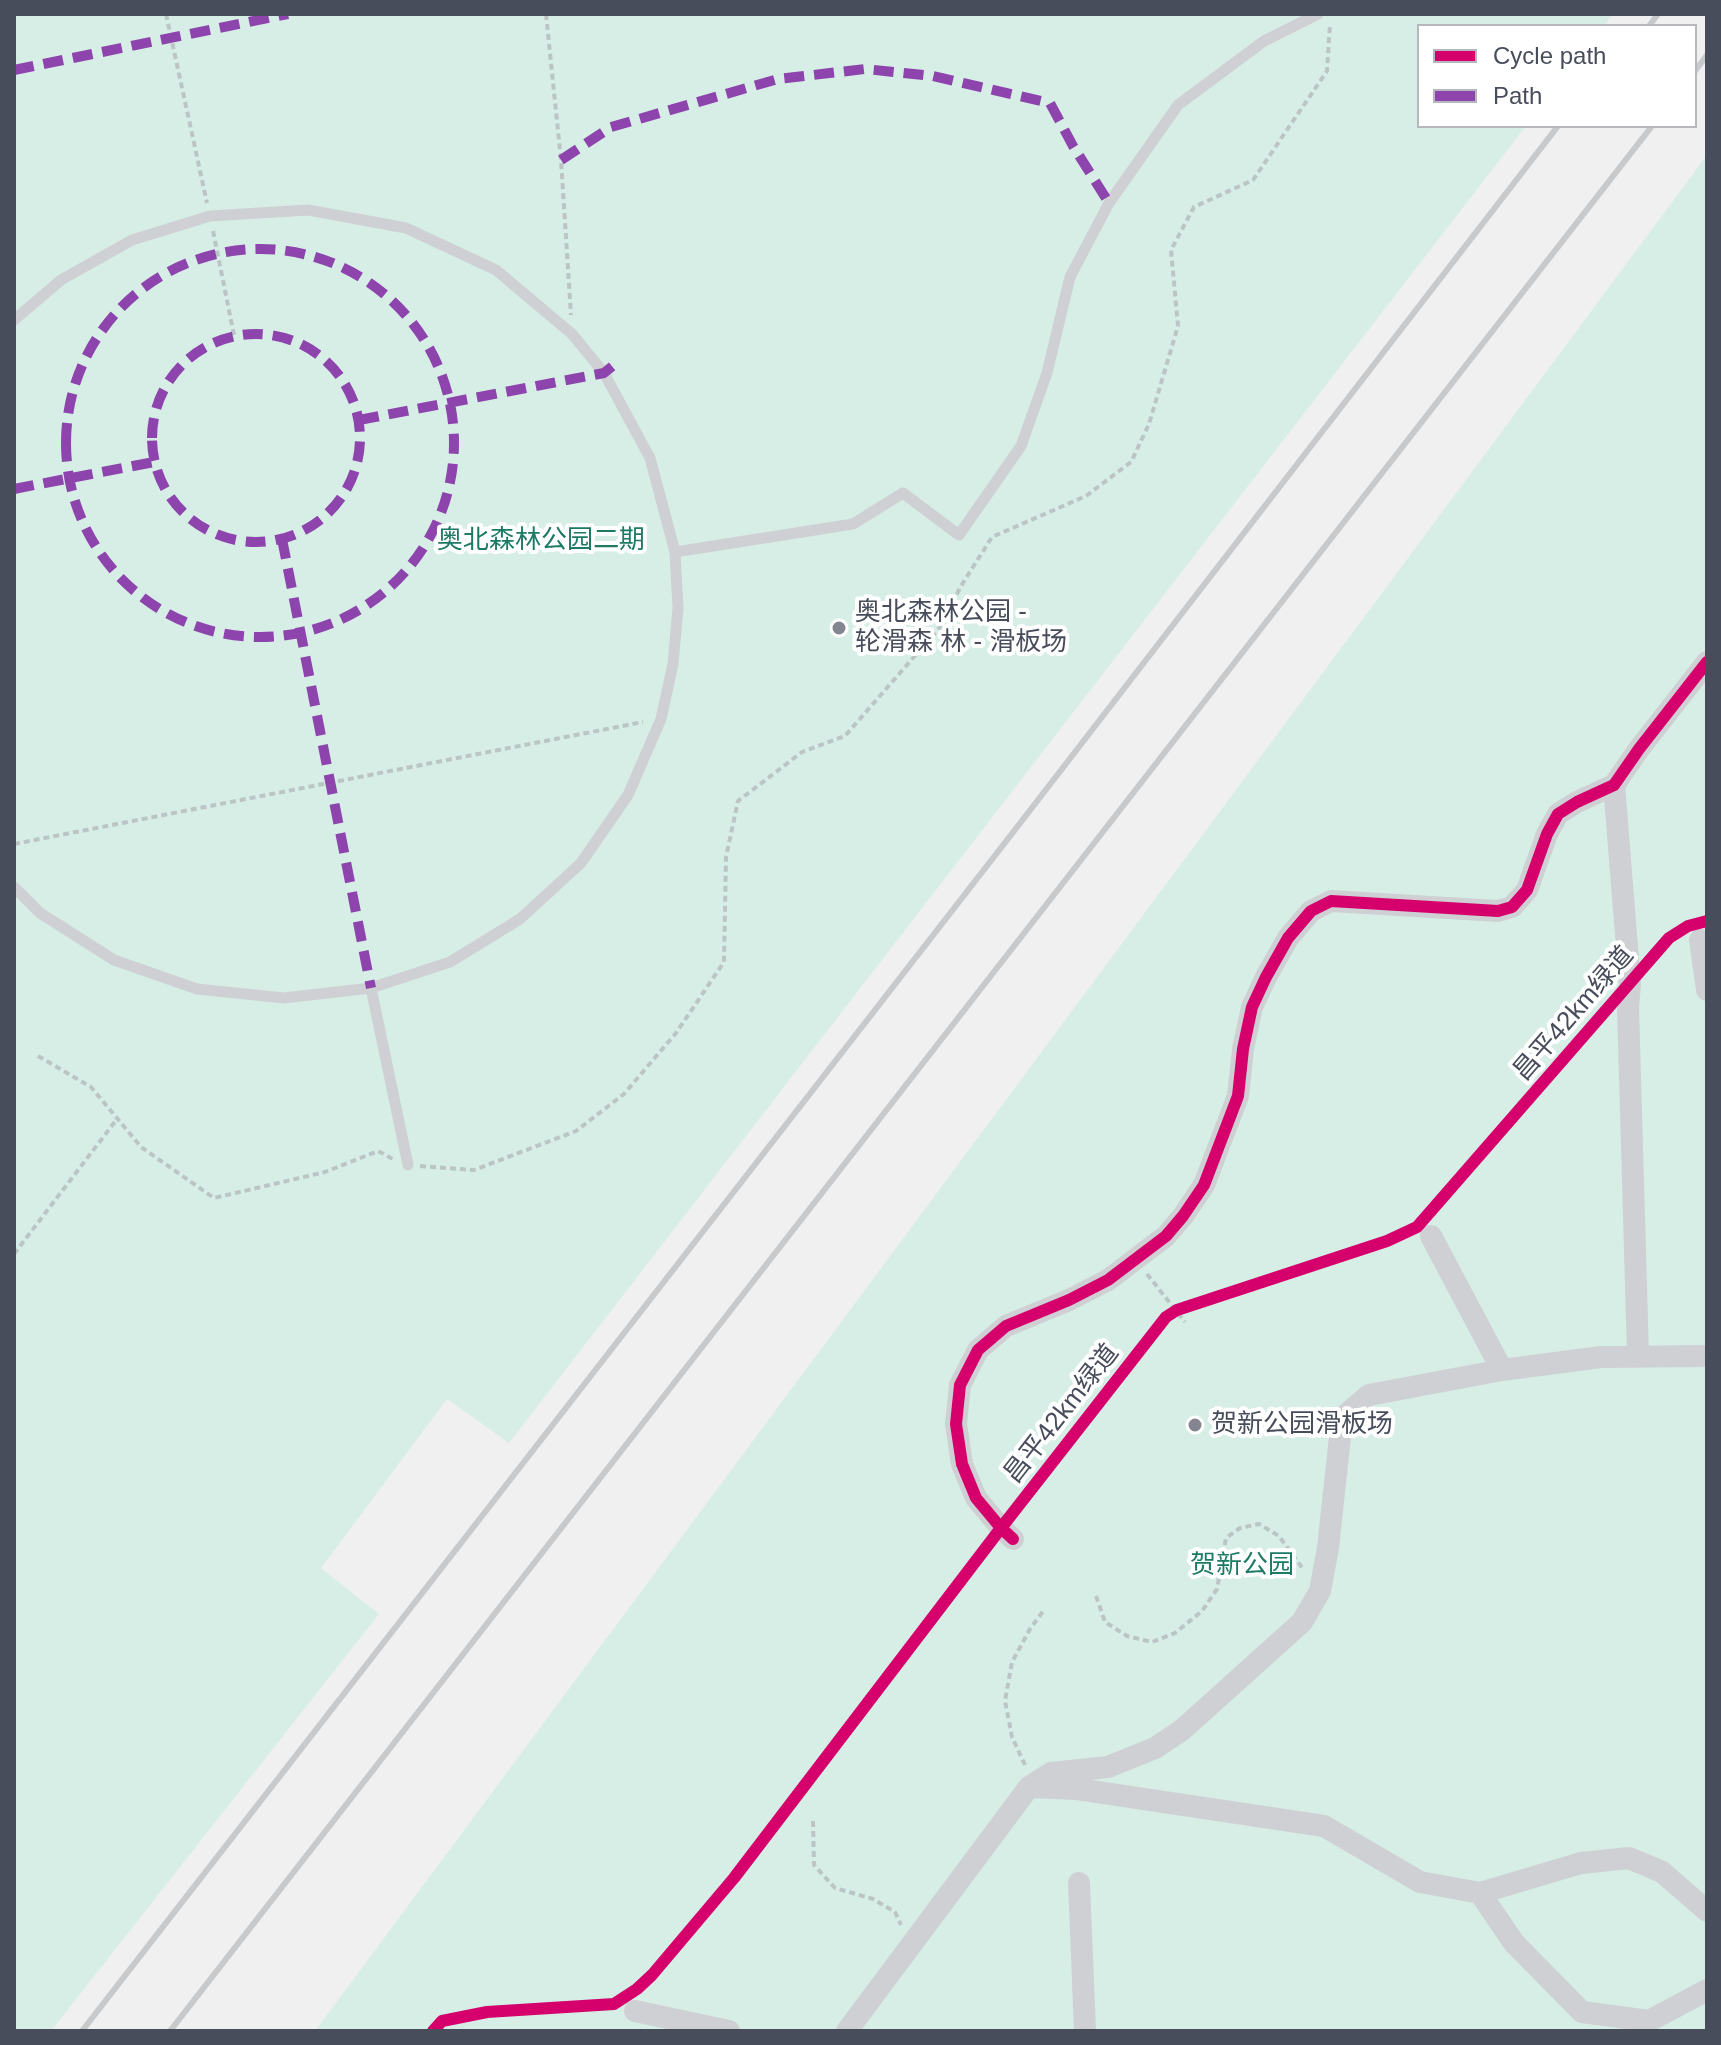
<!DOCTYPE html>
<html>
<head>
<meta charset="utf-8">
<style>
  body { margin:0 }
  #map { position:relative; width:1721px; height:2045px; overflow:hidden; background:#f1f0f0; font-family:Arial,sans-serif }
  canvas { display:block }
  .frame { position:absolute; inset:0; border:16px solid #484d5c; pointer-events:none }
  .legend { position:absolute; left:1417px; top:24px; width:280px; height:104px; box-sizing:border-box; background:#fff; border:2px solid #b6b8be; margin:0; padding:10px 14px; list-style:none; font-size:24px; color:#484d5c }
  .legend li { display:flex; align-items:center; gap:16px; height:40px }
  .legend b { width:40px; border:2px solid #b6b8be }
</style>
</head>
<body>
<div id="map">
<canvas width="1721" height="2045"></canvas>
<div class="frame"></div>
<ul class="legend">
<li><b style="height:10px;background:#d6006c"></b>Cycle path</li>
<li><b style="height:10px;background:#8e44ad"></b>Path</li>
</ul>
</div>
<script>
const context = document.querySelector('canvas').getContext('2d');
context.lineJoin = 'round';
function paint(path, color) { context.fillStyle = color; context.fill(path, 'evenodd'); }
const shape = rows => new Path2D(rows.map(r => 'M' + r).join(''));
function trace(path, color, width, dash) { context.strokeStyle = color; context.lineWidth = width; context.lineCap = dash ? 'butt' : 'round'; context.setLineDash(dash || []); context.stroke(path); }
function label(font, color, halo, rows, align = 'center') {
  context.font = font + ' Arial,"Noto Sans SC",sans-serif'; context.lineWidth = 8; context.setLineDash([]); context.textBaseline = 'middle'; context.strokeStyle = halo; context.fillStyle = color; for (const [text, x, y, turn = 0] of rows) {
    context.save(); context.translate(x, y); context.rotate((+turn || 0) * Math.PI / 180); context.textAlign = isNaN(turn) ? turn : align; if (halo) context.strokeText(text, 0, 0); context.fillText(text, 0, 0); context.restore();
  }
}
const green = shape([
  [14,14,1613,14,1604,26,1419,26,1419,126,1526,126,509,1443,447,1399,321,1568,379,1614,51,2031,14,2031],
  [1707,155,1707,2031,315,2031]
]);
const path = shape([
  [166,14,207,203],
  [546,14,561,160,571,315],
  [213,231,234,335],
  [14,844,643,722],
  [38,1056,91,1087,141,1147,214,1198,325,1172,378,1151,393,1159],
  [420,1166,474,1170,576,1131,624,1094,676,1033,724,962,726,857,738,801,802,752,845,736,940,627,961,586,992,537,1086,496,1131,462,1149,424,1178,326,1171,250,1194,207,1253,180,1327,71,1330,24],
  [14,1254,117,1119],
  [1147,1274,1185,1322],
  [1096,1596,1105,1622,1127,1636,1152,1642,1175,1633,1202,1611,1217,1589,1226,1538,1240,1528,1259,1524,1279,1536,1303,1569],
  [1025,1765,1012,1737,1005,1701,1012,1662,1030,1629,1044,1610],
  [813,1821,814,1865,835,1888,873,1899,895,1912,901,1925]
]);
const service = shape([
  [14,320,61,280,132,240,210,216,308,210,406,228,496,270,572,334,604,373,650,458,675,552,678,608,673,664,661,719,628,795,581,863,520,919,450,962,371,988,284,998,197,989,114,960,40,913,14,887],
  [675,552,853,524,903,493,959,535,1021,446,1047,373,1070,277,1109,203,1178,105,1264,41,1318,14],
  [371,988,408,1165]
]);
const minor = shape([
  [1614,785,1630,984,1628,1007,1638,1356],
  [1700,940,1707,990],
  [1431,1236,1502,1370],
  [1013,1539,1001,1528,976,1498,962,1464,956,1424,960,1385,978,1350,1006,1326,1069,1300,1108,1280,1166,1236,1183,1216,1204,1185,1238,1096,1243,1049,1252,1007,1266,977,1288,938,1311,911,1331,901,1498,911,1512,907,1527,890,1547,834,1558,814,1577,802,1614,785,1639,749,1707,662],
  [1029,1787,1077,1789,1324,1826,1420,1882,1480,1893,1514,1943,1582,2012,1649,2021,1707,1990],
  [1079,1883,1085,2031],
  [1480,1893,1581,1863,1629,1858,1662,1872,1707,1911],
  [635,2011,729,2031],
  [847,2031,1029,1787,1051,1773,1108,1767,1155,1748,1182,1730,1302,1622,1320,1591,1328,1548,1342,1418,1369,1395,1502,1370,1601,1357,1707,1356]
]);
const rail = shape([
  [1649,26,1658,14],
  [1695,71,1707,55],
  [82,2031,1021,822,1558,126],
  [170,2031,1652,126]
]);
const quiet = shape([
  [14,70,288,14],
  [561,160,611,127,778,79,865,69,933,76,1050,103,1073,146,1109,203],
  '66 443a194 194 0 1 1 388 0a194 194 0 1 1-388 0Z',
  '152 438a104 104 0 1 1 208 0a104 104 0 1 1-208 0Z',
  [359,420,604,373,615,364],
  [14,489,154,462],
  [282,539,371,988]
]);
const cycleway = shape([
  [1013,1539,1001,1528,976,1498,962,1464,956,1424,960,1385,978,1350,1006,1326,1069,1300,1108,1280,1166,1236,1183,1216,1204,1185,1238,1096,1243,1049,1252,1007,1266,977,1288,938,1311,911,1331,901,1498,911,1512,907,1527,890,1547,834,1558,814,1577,802,1614,785,1639,749,1707,662],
  [433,2031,442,2021,487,2012,614,2004,637,1989,652,1975,734,1878,1001,1528,1166,1317,1177,1310,1387,1241,1417,1227,1669,938,1688,926,1707,921]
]);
const markers = [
  [839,628,8,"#838690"],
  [1195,1425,8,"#838690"]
];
const parkNames = [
  ["奥北森林公园二期",541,541],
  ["贺新公园",1242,1566]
];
const poiNames = [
  ["奥北森林公园 -",855,613],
  ["轮滑森 林 - 滑板场",855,643],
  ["贺新公园滑板场",1211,1425]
];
const streetNames = [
  ["昌平42km绿道",1574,1014,-49],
  ["昌平42km绿道",1062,1414,-52]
];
paint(green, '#d7eee6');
trace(path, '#bbc5c5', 4, [6, 4]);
trace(service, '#cfd0d3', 11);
trace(minor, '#cfd0d3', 22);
trace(rail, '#c8c9cb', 6);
trace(quiet, '#8e44ad', 10, [20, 10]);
trace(cycleway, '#d6006c', 12);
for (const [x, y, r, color] of markers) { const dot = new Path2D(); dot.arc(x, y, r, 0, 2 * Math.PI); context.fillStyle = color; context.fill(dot); trace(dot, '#fff', 3); }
label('26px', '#1c7a65', '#fff', parkNames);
label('26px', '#484d5c', '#fff', poiNames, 'left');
label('26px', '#484d5c', '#fff', streetNames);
</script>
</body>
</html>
